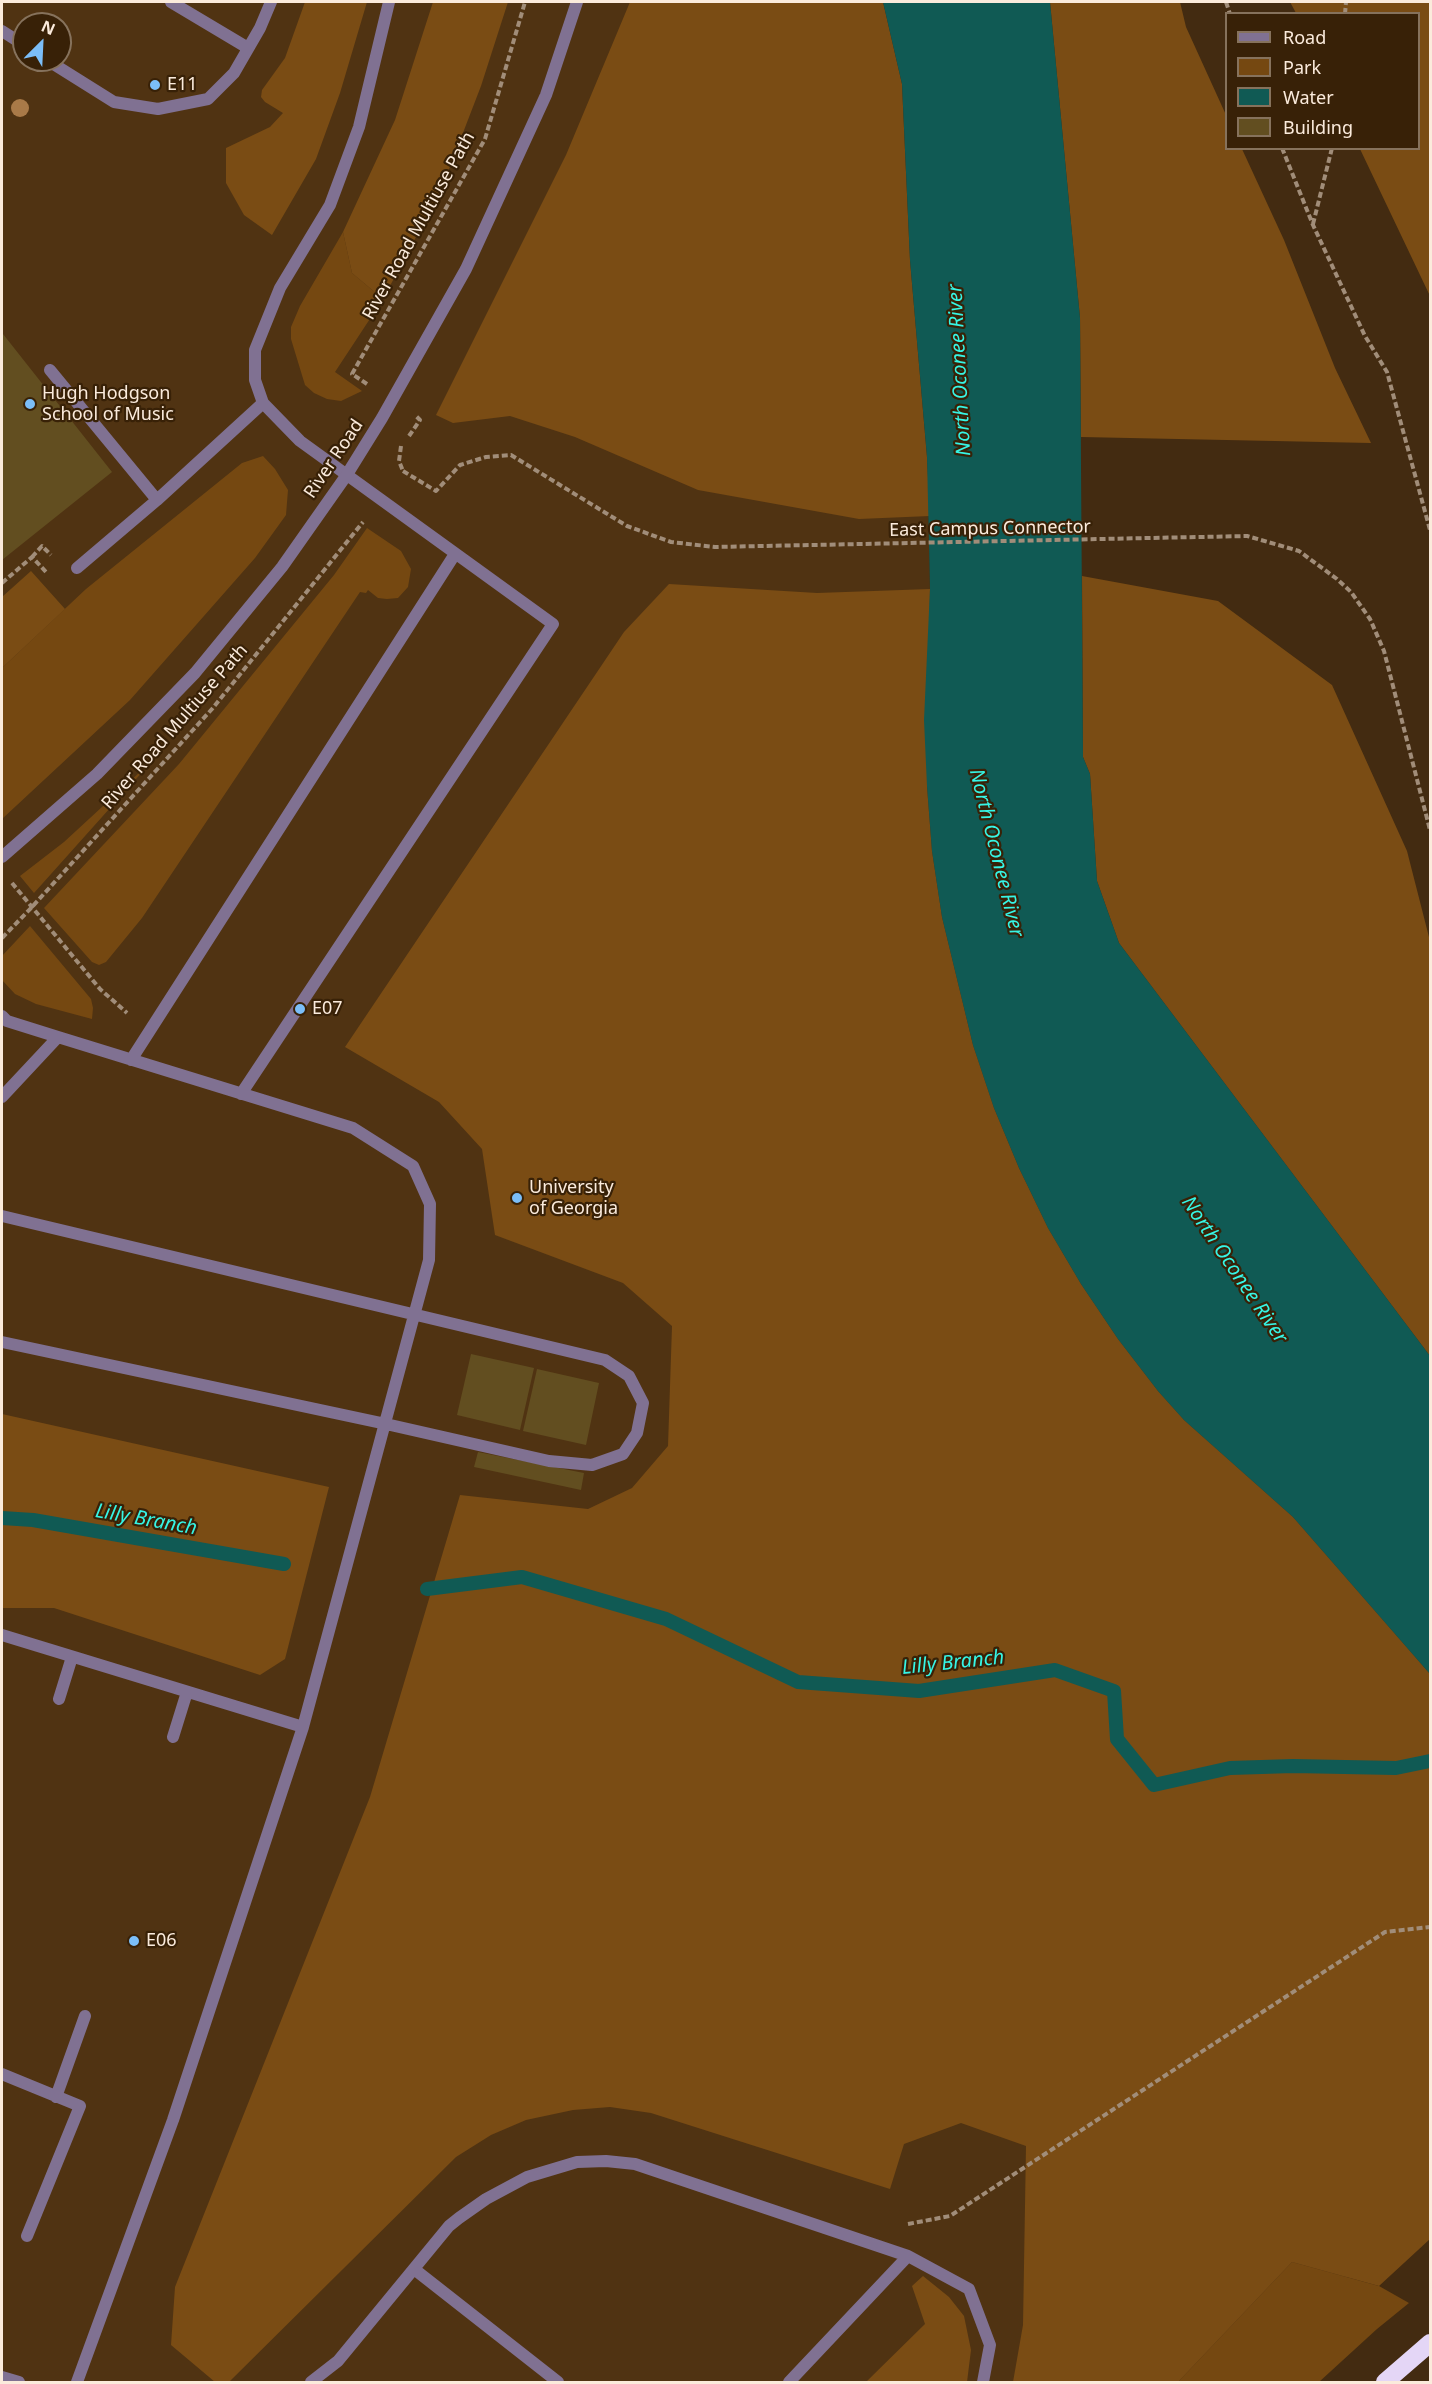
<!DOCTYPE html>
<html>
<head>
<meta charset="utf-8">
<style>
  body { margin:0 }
  #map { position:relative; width:1432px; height:2384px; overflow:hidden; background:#432b11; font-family:"Noto Sans",sans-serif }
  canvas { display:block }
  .frame { position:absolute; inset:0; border:3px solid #fbebdc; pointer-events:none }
  .legend { position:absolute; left:1225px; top:12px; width:195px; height:138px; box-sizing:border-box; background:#382107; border:2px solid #86725c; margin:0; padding:8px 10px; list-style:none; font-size:18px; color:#fbebdc }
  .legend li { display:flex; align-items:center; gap:12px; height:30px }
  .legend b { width:30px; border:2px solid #86725c }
  .north { position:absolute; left:12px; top:12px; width:60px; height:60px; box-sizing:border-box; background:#382107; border:2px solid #86725c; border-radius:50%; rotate:24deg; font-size:16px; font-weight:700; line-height:24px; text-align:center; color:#fbebdc }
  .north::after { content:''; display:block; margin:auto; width:21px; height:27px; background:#7bbef8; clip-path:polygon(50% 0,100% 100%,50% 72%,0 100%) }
</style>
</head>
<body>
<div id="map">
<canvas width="1432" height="2384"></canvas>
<div class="frame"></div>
<ul class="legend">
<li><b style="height:8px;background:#807192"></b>Road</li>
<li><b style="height:16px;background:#754811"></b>Park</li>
<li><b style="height:16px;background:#105a54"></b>Water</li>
<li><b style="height:16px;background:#624e20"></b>Building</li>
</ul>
<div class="north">N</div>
</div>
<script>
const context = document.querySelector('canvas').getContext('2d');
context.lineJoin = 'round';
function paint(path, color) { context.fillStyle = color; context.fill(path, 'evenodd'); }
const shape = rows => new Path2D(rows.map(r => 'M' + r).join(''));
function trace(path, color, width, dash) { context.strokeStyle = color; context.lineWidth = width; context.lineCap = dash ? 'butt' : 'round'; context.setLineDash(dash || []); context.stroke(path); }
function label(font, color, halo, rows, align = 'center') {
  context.font = font + ' "Noto Sans",sans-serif'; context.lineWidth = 4.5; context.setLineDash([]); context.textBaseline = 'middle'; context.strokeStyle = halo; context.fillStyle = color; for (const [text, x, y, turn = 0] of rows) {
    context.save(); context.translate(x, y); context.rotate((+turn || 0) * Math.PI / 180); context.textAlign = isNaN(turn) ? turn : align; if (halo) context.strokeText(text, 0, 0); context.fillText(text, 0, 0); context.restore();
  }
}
const built = shape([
  [2,2,883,2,927,457,930,589,929,655,1019,1168,1430,1674,1430,2197,1238,2382,2,2382],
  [24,24,60,24,60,60,24,60]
]);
const green = shape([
  [343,232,352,273,383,299,335,372,362,391,341,401,327,399,314,393,305,385,291,339,291,327,300,306],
  [263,456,275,469,288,490,286,515,255,558,130,700,2,819,2,668,86,589,242,463],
  [367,528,401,551,411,569,408,587,398,598,387,599,378,598,368,590,366,593,360,592,142,918,106,962,99,965,92,962,44,908,179,764,334,575],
  [153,760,34,893,20,876,64,842],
  [30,926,91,999,93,1008,92,1019,36,1004,15,994,2,980,2,956],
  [1292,2262,1379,2286,1409,2303,1377,2329,1319,2382,1178,2382]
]);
const forest = shape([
  [305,2,367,2,340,93,316,159,272,235,244,215,226,183,226,148,270,127,283,113,265,102,261,97,262,90,285,58],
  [433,2,508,2,481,86,441,190,383,299,352,273,343,232,395,120],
  [630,2,883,2,902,84,910,260,927,457,930,516,859,519,698,490,575,437,510,416,453,423,436,415,566,155],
  [1050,2,1180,2,1186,27,1226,115,1226,148,1242,149,1284,240,1335,368,1371,443,1081,437,1080,318],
  [1290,2,1430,2,1430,296,1360,149,1418,148,1418,14,1296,13],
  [31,571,65,609,2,668,2,597],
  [1082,576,1218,601,1332,685,1407,851,1430,941,1430,1356,1119,943,1097,881,1090,774,1083,757],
  [669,584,817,593,930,589,927,786,932,851,942,917,973,1045,994,1108,1019,1168,1048,1228,1081,1284,1118,1339,1158,1391,1184,1420,1293,1517,1430,1674,1430,2239,1379,2286,1292,2262,1178,2382,1013,2382,1023,2325,1026,2146,961,2123,904,2144,890,2189,651,2113,610,2107,573,2110,526,2120,491,2135,456,2157,229,2382,215,2382,171,2345,175,2287,370,1797,460,1495,588,1509,632,1488,668,1446,672,1326,623,1283,495,1235,482,1149,439,1102,345,1047,624,632],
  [2,1414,329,1487,285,1659,260,1675,54,1608,2,1608],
  [923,2276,949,2297,964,2316,971,2350,967,2382,866,2382,925,2324,912,2286]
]);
const water = shape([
  [883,2,1050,2,1080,318,1083,757,1090,774,1097,881,1119,943,1430,1356,1430,1674,1293,1517,1184,1420,1158,1391,1118,1339,1081,1284,1048,1228,1019,1168,994,1108,973,1045,942,917,932,851,927,786,924,720,930,589,927,457,910,260,902,84]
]);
const stream = shape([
  [2,1518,33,1520,284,1564],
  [427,1589,522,1577,666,1619,798,1682,919,1691,1055,1670,1114,1691,1117,1739,1154,1785,1230,1768,1293,1766,1396,1768,1430,1761]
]);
const building = shape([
  [3,334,112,472,2,560,2,335],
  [471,1354,534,1368,520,1430,457,1415],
  [537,1369,599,1383,586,1445,523,1431],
  [478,1452,584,1473,581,1490,474,1467]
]);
const path = shape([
  [1226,2,1230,14],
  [1345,14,1346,2],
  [1282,148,1313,225,1365,336,1387,372,1430,530],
  [1313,224,1332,148],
  [367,384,352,374,485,139,525,2],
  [409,436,420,420,416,416],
  [401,446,399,461,403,471],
  [403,471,436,491,460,465,486,457,511,455,627,526,671,542,715,547,1247,536,1299,551,1337,579,1351,592,1370,619,1384,651,1430,830],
  [32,557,42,546,51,555],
  [2,583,32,557,47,573],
  [12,883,100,989,127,1013],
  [2,938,32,907,212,709,363,522],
  [908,2224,950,2216,1385,1932,1430,1927]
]);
const lane = shape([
  [171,2,248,48],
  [2,31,24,45],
  [47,60,114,102,158,109,208,99,234,73,260,28,271,2],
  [50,370,157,500],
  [77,568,157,500,263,403],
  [2,1016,7,1021,58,1037,353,1128,413,1166,430,1204,429,1260,303,1727,173,2120,77,2382],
  [131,1060,455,554],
  [241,1094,553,624,300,441,263,403,255,380,255,350,280,288,330,205,359,127,389,2],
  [2,1097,58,1037],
  [2,1216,605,1360,629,1376,643,1403,637,1433,623,1454,592,1465,549,1461,386,1424,2,1342],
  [2,1635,303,1727],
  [59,1699,72,1657],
  [173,1737,187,1692],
  [2,2074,80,2106,27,2236],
  [56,2097,85,2016],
  [908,2256,969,2289,990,2345,983,2382],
  [414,2269,558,2382],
  [2,2377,19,2382],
  [311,2382,338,2361,449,2226,459,2218,486,2199,527,2177,577,2162,606,2161,635,2164,908,2256,789,2382]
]);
const street = shape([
  [2,857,97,774,195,673,282,567,346,476,382,418,466,269,546,95,577,2]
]);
const highway = shape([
  [1385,2382,1430,2343]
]);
const trees = [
  [20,108]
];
const markers = [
  [155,85,6,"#7bbef8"],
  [30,404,6,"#7bbef8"],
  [300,1009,6,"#7bbef8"],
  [517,1198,6,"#7bbef8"],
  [134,1941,6,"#7bbef8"]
];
const poiNames = [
  ["E11",167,85],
  ["Hugh Hodgson",42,394],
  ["School of Music",42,415],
  ["E07",312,1009],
  ["University",529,1188],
  ["of Georgia",529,1209],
  ["E06",146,1941]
];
const streetNames = [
  ["River Road Multiuse Path",419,226,-61],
  ["River Road",334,459,-56],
  ["East Campus Connector",990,529,-1],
  ["River Road Multiuse Path",175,727,-49]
];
const waterNames = [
  ["North Oconee River",960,370,-93],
  ["North Oconee River",996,853,76],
  ["North Oconee River",1234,1270,56],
  ["Lilly Branch",146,1520,10],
  ["Lilly Branch",953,1663,-6]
];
paint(built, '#503312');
paint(green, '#754811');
paint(forest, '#7a4c14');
paint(water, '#105a54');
trace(stream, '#105a54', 14);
paint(building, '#624e20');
trace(path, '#a18d79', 4, [6, 3]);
trace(lane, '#807192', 12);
trace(street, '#807192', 12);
trace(highway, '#e4d6f6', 18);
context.fillStyle = '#a97a48';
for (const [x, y] of trees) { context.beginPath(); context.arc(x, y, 9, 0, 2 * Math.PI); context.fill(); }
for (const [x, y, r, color] of markers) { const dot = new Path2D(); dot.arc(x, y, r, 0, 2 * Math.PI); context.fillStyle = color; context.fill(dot); trace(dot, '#382107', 2); }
label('18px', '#fbebdc', '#382107', poiNames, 'left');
label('18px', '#fbebdc', '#382107', streetNames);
label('italic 20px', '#36f5e5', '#382107', waterNames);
</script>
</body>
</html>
